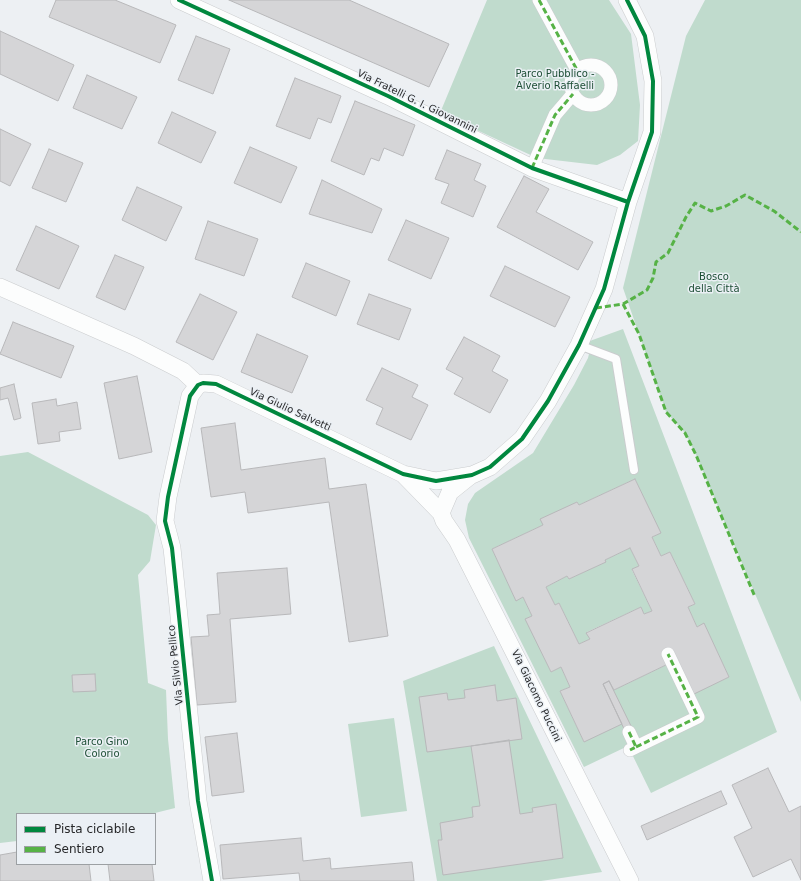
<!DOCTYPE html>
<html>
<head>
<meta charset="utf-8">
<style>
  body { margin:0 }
  #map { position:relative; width:801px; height:881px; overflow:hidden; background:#edf0f3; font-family:"DejaVu Sans",sans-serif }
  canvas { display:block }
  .legend { position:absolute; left:16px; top:813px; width:140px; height:52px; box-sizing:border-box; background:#ebf0f5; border:1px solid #9ca0a3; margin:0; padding:5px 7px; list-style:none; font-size:12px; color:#262729 }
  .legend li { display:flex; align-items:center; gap:8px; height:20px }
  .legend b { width:20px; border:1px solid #9ca0a3 }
</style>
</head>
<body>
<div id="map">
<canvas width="801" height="881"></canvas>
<ul class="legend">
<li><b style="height:5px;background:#00873e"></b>Pista ciclabile</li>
<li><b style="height:5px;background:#56b246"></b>Sentiero</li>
</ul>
</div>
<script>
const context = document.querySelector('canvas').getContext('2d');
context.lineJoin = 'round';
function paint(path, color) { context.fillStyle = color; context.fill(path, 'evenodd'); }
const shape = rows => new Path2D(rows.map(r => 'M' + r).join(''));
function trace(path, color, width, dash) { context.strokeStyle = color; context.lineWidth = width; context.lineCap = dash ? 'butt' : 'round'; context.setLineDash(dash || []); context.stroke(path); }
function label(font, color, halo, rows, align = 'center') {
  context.font = font + ' "DejaVu Sans",sans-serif'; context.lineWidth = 3; context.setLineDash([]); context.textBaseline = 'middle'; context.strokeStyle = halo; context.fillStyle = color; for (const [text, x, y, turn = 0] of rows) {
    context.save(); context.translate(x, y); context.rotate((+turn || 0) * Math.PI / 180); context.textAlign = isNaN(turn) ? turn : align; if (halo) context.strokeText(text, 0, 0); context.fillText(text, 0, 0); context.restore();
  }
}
const green = shape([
  [487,0,609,0,631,34,640,105,638,141,620,155,597,165,537,158,440,113],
  [705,0,801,0,801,702,696,455,685,433,666,412,623,288,686,36],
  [623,329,777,732,651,793,628,746,584,767,469,538,465,520,468,504,475,493,533,453,574,385,588,358,590,350,587,342],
  [635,479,660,533,652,537,661,556,670,552,695,604,688,607,697,627,704,624,729,677,692,694,668,664,614,690,609,681,603,684,584,742,560,691,570,687,561,667,551,672,526,619,532,616,523,597,516,600,492,549,543,525,577,502,579,505],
  [28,452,148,515,156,525,150,561,138,575,148,683,166,690,168,739,175,808,151,814,17,814,17,841,0,843,0,456],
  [630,548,639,566,632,570,652,611,644,614,641,607,587,632,590,639,579,644,559,603,555,605,546,587,567,576,569,579,605,562,605,560],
  [494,646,602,872,541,881,437,881,403,681],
  [394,718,407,811,361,817,348,724]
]);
const building = shape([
  [56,0,115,0,176,25,160,63,49,17,56,0],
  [229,0,349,0,449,44,429,87,229,0],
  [0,31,74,65,58,101,0,74,0,31],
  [196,36,230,49,213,94,178,80,196,36],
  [87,75,137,97,122,129,73,108,87,75],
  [295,78,341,96,331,123,318,118,310,139,276,126,295,78],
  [355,101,415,125,403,156,384,148,379,161,371,158,364,175,331,161,355,101],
  [172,112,216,132,201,163,158,143,172,112],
  [0,129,31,144,10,186,0,181,0,129],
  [250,147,297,167,281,203,234,183,250,147],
  [49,149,83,163,66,202,32,188,49,149],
  [447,150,481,164,474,180,486,186,473,217,441,203,449,184,435,179,447,150],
  [524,176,549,189,536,212,593,242,578,270,497,227,524,176],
  [322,180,382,209,372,233,309,214,322,180],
  [137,187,182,207,166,241,122,220,137,187],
  [406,220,449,238,431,279,388,260,406,220],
  [208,221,258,239,244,276,195,259,208,221],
  [36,226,79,246,59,289,16,270,36,226],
  [115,255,144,267,125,310,96,297,115,255],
  [306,263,350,281,336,316,292,297,306,263],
  [505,266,570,297,555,327,490,296,505,266],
  [200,294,237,312,213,360,176,342,200,294],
  [369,294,411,309,399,340,357,324,369,294],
  [13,322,74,346,61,378,0,354,13,322],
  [257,334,308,356,292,393,241,372,257,334],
  [464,337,500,356,492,371,508,380,490,413,454,394,463,378,446,369,464,337],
  [382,368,418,385,412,397,428,405,411,440,376,424,383,408,366,400,382,368],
  [137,376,152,452,119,459,104,383,137,376],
  [14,384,21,418,14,420,8,398,0,400,0,388,14,384],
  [56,399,57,406,77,402,81,429,59,432,60,441,38,444,32,403,56,399],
  [235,423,241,470,325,458,329,489,366,484,388,636,349,642,329,502,248,513,245,492,211,497,201,428,235,423],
  [635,479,661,533,652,537,661,556,670,552,695,604,688,607,697,627,704,623,729,677,692,695,668,664,614,690,609,681,603,684,622,724,584,742,560,691,570,687,561,667,551,672,525,619,532,616,523,597,516,601,492,549,543,525,540,519,577,502,579,505,635,479],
  [630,548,639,566,632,569,652,611,644,614,641,607,586,633,590,639,579,644,559,603,555,605,546,587,567,576,569,579,606,562,605,560,630,548],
  [287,568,291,614,230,619,236,702,197,705,191,637,209,636,207,615,220,614,217,573,287,568],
  [95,674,96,691,73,692,72,675,95,674],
  [609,681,633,730,626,733,603,684,609,681],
  [495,685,497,701,516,698,522,739,427,752,419,697,447,693,448,700,465,698,464,690,495,685],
  [237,733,244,792,212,796,205,737,237,733],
  [509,740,520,814,533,812,532,808,556,804,563,858,443,875,438,840,442,840,440,823,473,817,472,807,480,806,471,746,509,740],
  [768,768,789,812,801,806,801,880,791,859,753,877,734,837,752,828,732,785,768,768],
  [721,791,727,804,647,840,641,826,721,791],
  [301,838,303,861,330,858,331,869,412,862,414,881,300,881,299,873,223,879,220,845,301,838],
  [17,852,17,864,89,864,91,881,0,881,0,855,17,852],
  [108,864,152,864,154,881,110,881,108,864]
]);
const service = shape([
  [579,345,616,359,634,470]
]);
const pedestrian = shape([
  [539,0,577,70],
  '571 85a20 20 0 1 1 40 0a20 20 0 1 1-40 0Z',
  [532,168,555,115,573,94],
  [629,732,636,747,630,750],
  [636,747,698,717,668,654]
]);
const minor = shape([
  [179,0,388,96,532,168,628,202],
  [0,287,134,346,183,371,198,385],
  [404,475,441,513,444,521,457,540,630,881],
  [441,513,450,492,470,476],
  [212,881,198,801,172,548,165,521,168,497,190,396,198,385,203,383,216,384,403,474,436,481,472,475,490,467,522,439,548,401,579,345,604,289,628,202,652,132,653,81,645,36,627,0]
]);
const quiet = shape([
  [539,0,577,70],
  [532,168,555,115,573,94],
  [623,304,639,334,666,412,685,433,696,455,755,597],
  [596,308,623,304,647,290,653,278,656,262,668,253,686,217,695,203,711,211,726,206,745,195,774,211,801,232],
  [629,732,636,747,630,750],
  [636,747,698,717,668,654]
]);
const cycleway = shape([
  [179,0,388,96,532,168,628,202],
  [212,881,198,801,172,548,165,521,168,497,190,396,198,385,203,383,216,384,403,474,436,481,472,475,490,467,522,439,548,401,579,345,604,289,628,202,652,132,653,81,645,36,627,0]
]);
const parkNames = [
  ["Parco Pubblico -",555,74],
  ["Alverio Raffaelli",555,86],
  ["Bosco",714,277],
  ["della Città",714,289],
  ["Parco Gino",102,742],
  ["Colorio",102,754]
];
const streetNames = [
  ["Via Fratelli G. I. Giovannini",417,102,26],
  ["Via Giulio Salvetti",290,410,25],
  ["Via Silvio Pellico",176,665,-96],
  ["Via Giacomo Puccini",536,696,64]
];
paint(green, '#c0dbcd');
paint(building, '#d5d5d7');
trace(building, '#b8b8ba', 1);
trace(service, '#caccce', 10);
trace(pedestrian, '#caccce', 14);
trace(minor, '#caccce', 18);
trace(service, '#fcfdfd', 8);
trace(pedestrian, '#fcfdfd', 13);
trace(minor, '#fcfdfd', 17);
trace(quiet, '#56b246', 3, [6, 3]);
trace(cycleway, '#00873e', 4);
label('10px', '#1d4e35', '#ebf0f5', parkNames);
label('10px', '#262729', '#ebf0f5', streetNames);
</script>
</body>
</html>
